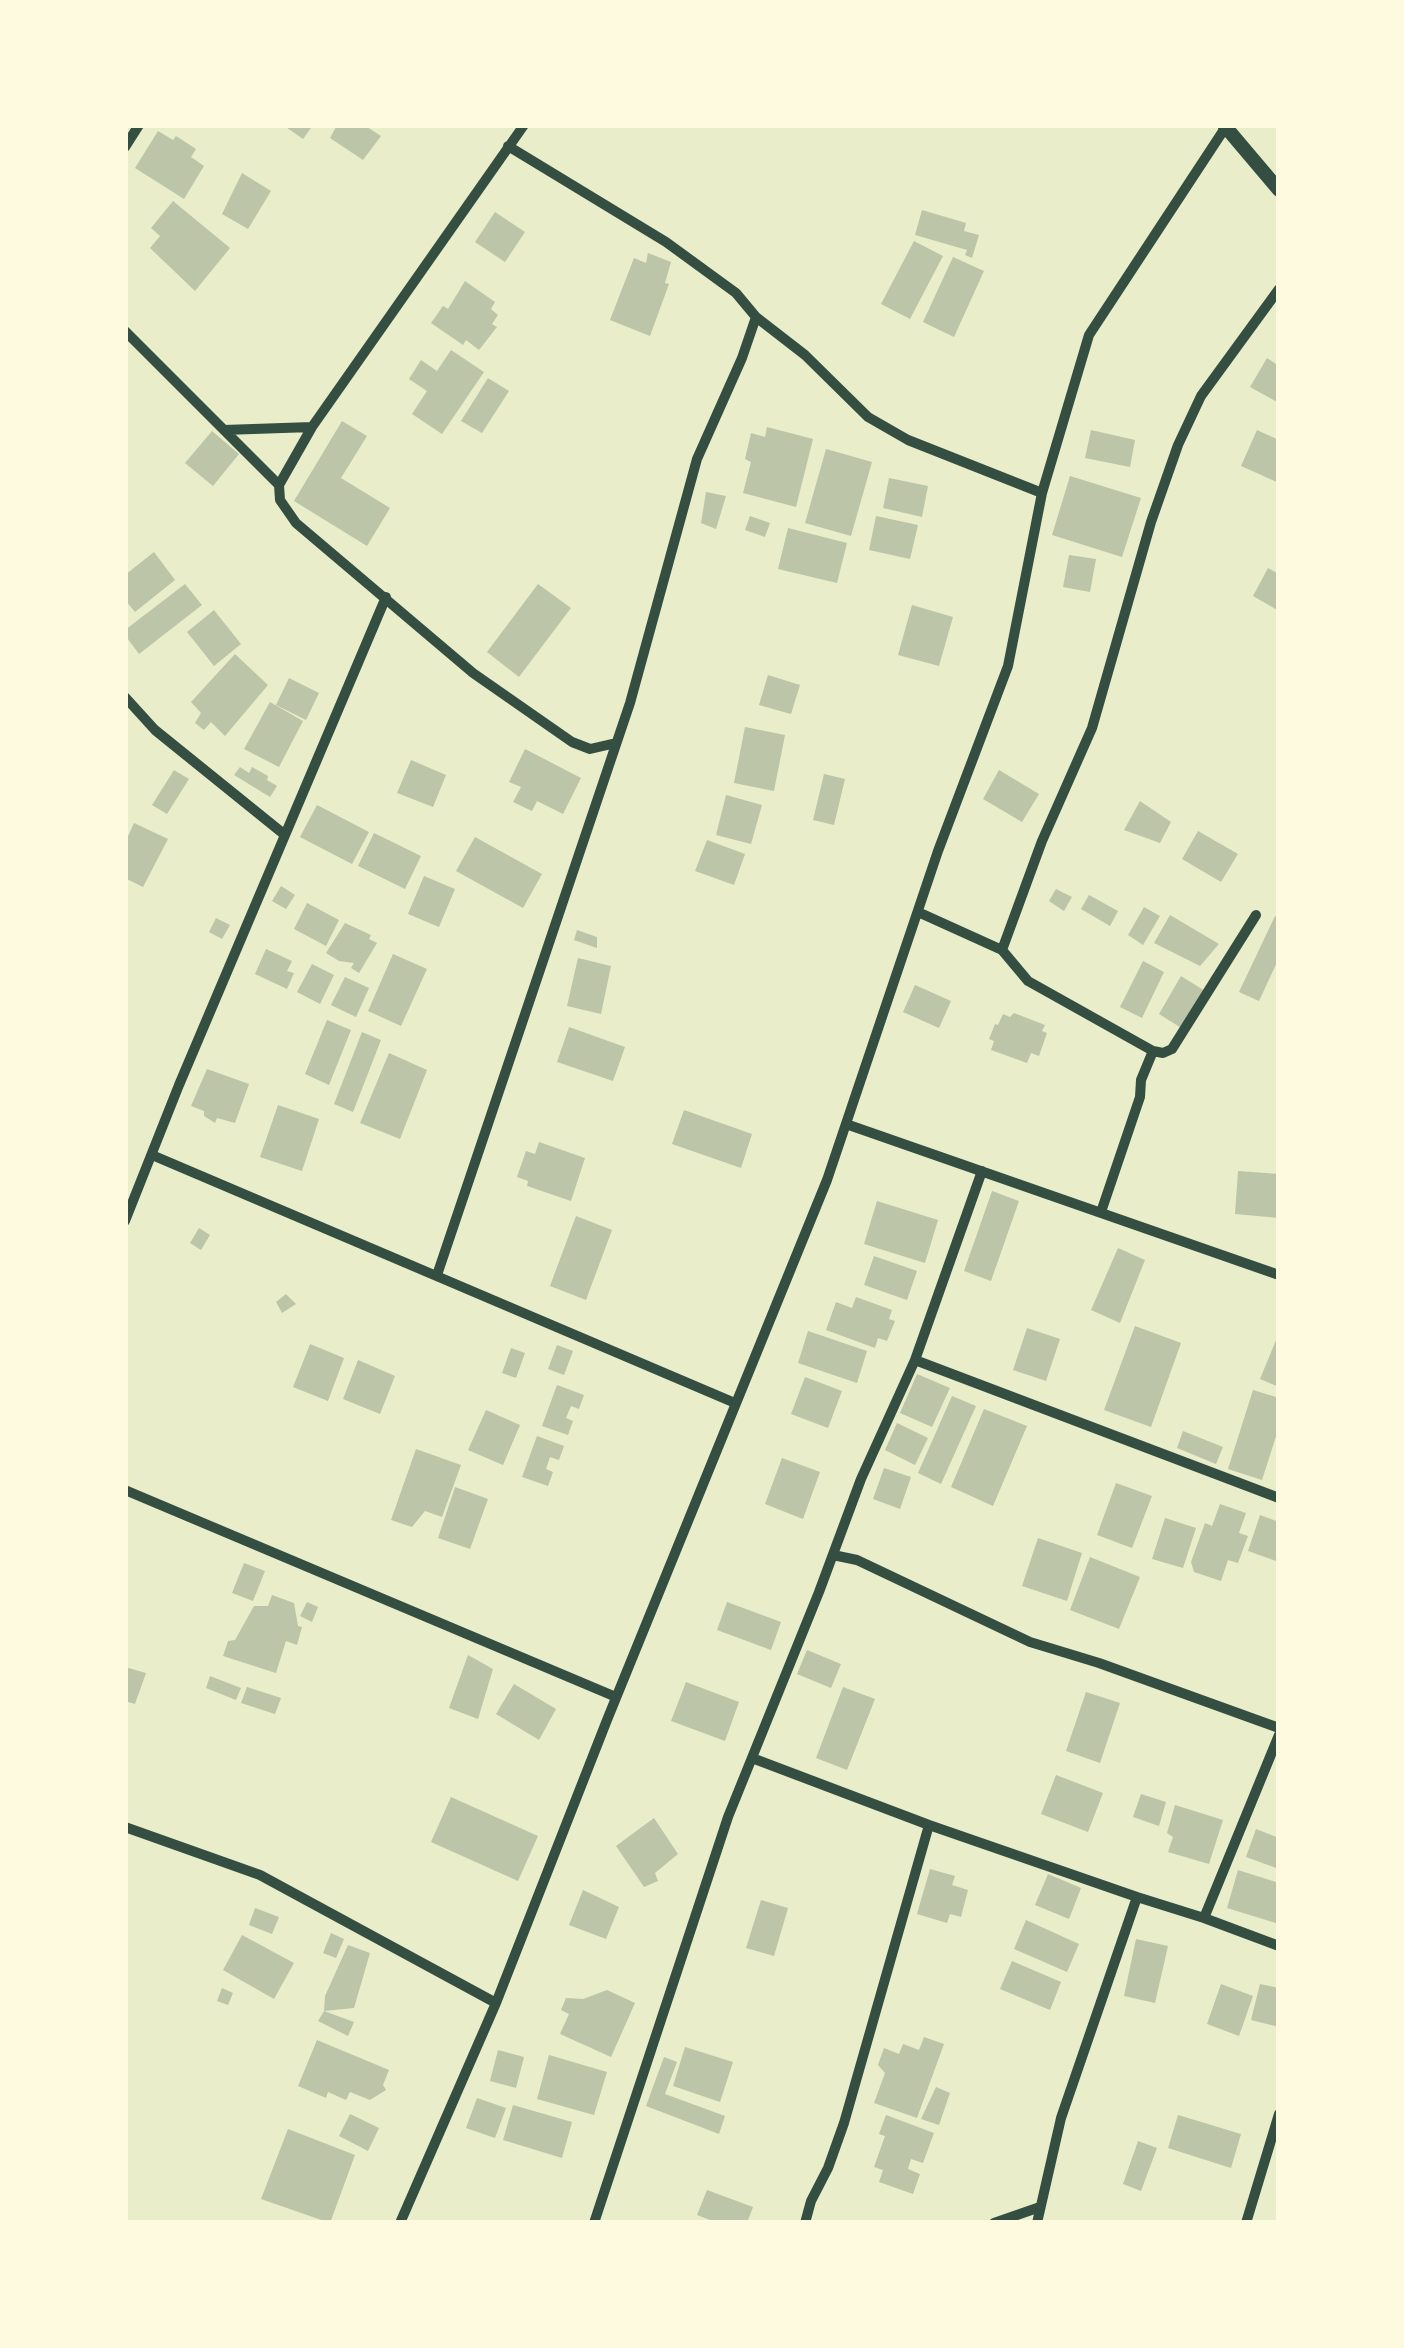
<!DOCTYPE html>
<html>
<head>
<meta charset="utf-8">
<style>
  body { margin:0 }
  #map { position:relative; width:1404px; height:2348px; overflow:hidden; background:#e9edc9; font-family:Signika,sans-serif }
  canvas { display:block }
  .frame { position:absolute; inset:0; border:128px solid #fefae0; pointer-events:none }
</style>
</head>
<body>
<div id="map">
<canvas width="1404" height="2348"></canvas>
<div class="frame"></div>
</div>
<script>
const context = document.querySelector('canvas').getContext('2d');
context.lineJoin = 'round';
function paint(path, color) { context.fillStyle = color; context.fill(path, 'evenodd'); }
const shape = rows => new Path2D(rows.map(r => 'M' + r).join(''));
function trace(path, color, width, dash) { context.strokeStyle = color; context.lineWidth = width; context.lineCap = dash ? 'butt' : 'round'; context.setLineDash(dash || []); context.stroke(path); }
const building = shape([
  [283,125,313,125,303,139],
  [337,125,364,125,381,136,363,160,330,138],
  [158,131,173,140,176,136,196,149,191,157,204,166,184,199,135,168],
  [242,173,271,191,248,229,222,214],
  [173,201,230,248,195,291,150,248,160,236,151,228],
  [922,210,966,223,964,231,979,235,972,258,965,255,967,250,915,235],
  [495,212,525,232,505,262,475,242],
  [914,241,943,256,910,319,881,304],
  [648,253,671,262,665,283,669,284,650,336,610,320,634,258,646,263],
  [953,257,984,271,954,337,923,322],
  [465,281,495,302,491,309,498,315,492,324,497,327,479,350,466,340,463,345,431,323,443,306,448,309],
  [451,350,484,372,442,434,412,414,427,391,409,379,421,360,437,371],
  [1267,358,1279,366,1279,403,1250,387],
  [488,378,509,391,482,433,461,421],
  [342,421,367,436,341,478,390,508,367,546,294,501],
  [767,427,813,439,796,507,743,493,751,462,745,459,751,433,765,437],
  [1091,430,1135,440,1130,467,1085,458],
  [1257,430,1279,440,1279,483,1241,466],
  [212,431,239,454,213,486,185,463],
  [826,449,872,462,851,536,805,523],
  [1070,476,1141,498,1122,557,1052,535],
  [889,478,928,486,922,517,883,508],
  [706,492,726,496,716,529,701,523],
  [750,516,770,523,765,537,745,530],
  [876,516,918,525,910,559,869,550],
  [788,528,847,543,837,583,778,569],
  [154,552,175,580,135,612,125,600,125,575],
  [1069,555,1096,559,1090,592,1063,587],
  [1268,568,1279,574,1279,611,1253,596],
  [185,584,202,605,139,654,125,635,125,630],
  [538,584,571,608,519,677,487,652],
  [912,605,953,617,939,666,898,655],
  [214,610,241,644,214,666,187,632],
  [235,654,268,685,225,736,211,722,204,730,195,723,201,713,191,702],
  [768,675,800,685,791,714,759,705],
  [289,678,319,693,306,720,276,705],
  [270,702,303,721,279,767,244,749],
  [745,727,785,735,774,791,734,783],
  [525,749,581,778,563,814,537,801,532,811,513,802,521,787,509,782],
  [411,760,446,775,433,807,397,793],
  [240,767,249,773,252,767,268,776,267,780,277,786,270,797,234,775],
  [174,770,189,779,167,814,152,805],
  [999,770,1039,794,1022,822,983,799],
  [824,774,845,779,834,825,813,820],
  [726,795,762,805,751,844,716,835],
  [1140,801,1171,822,1160,843,1124,830],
  [317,805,369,832,352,864,300,837],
  [134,823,168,839,143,887,125,878,125,843],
  [1198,831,1238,854,1221,882,1182,859],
  [374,833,421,856,405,889,358,866],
  [475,837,542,874,523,908,456,871],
  [707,840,745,854,734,885,695,871],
  [424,876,455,889,439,927,408,914],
  [281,886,295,895,286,909,272,901],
  [1056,889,1072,897,1064,911,1049,901],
  [1089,895,1118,911,1110,926,1081,909],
  [307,903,339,920,326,946,294,929],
  [1144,907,1160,916,1143,945,1128,935],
  [1170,915,1219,944,1200,966,1154,943],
  [1275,916,1279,918,1279,958,1259,1001,1239,992],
  [216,918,230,925,222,939,209,932],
  [345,923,371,935,369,939,377,943,359,973,351,968,354,963,339,961,326,953],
  [577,930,597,937,597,948,574,940],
  [266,949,292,961,287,971,294,973,287,989,255,974],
  [393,954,427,969,401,1026,368,1011],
  [578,958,611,966,601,1014,567,1006],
  [1143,961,1164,972,1142,1018,1120,1007],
  [312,964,334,975,320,1004,297,992],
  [1181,976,1205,991,1183,1029,1159,1014],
  [345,977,369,988,356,1017,331,1005],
  [915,985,951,1001,939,1028,903,1012],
  [1014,1013,1045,1025,1042,1031,1047,1033,1039,1056,1031,1053,1027,1063,991,1050,994,1041,989,1039,995,1024,998,1025,1003,1014,1010,1017],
  [327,1020,351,1030,329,1085,305,1074],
  [569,1027,625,1047,613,1081,557,1062],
  [362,1032,381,1040,353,1112,334,1104],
  [389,1053,427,1070,400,1139,360,1123],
  [207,1069,249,1084,235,1123,217,1118,215,1123,204,1116,204,1111,191,1106],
  [278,1105,319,1119,302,1171,260,1157],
  [684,1110,752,1134,741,1168,672,1144],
  [539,1142,585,1158,571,1201,527,1186,528,1181,517,1177,526,1151,535,1154],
  [1238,1171,1279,1174,1279,1218,1235,1214],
  [992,1191,1019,1201,991,1281,964,1271],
  [877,1201,938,1220,925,1263,864,1244],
  [576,1216,612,1230,586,1300,550,1286],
  [199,1228,210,1235,201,1250,190,1243],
  [1118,1248,1145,1260,1120,1323,1091,1310],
  [874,1256,917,1271,907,1300,864,1285],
  [286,1294,296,1304,282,1313,276,1302],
  [856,1297,892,1310,889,1319,895,1321,887,1341,878,1338,875,1348,826,1330,836,1302,852,1308],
  [1135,1326,1181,1343,1151,1427,1104,1410],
  [1027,1328,1060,1339,1046,1381,1013,1370],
  [808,1331,867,1351,857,1383,798,1363],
  [1279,1333,1279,1387,1260,1379],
  [310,1344,344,1358,328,1401,293,1387],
  [557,1345,573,1351,564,1375,548,1369],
  [511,1348,525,1353,516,1378,502,1373],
  [358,1360,395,1376,380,1414,343,1399],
  [917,1374,950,1388,932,1427,900,1413],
  [805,1377,842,1391,828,1428,791,1414],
  [557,1385,584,1395,579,1409,571,1406,566,1418,573,1421,568,1435,542,1426],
  [1253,1390,1279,1398,1279,1427,1262,1480,1228,1469],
  [952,1396,976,1406,941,1484,918,1473],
  [984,1409,1027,1426,993,1506,951,1487],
  [486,1410,520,1425,503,1465,468,1450],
  [897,1423,928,1438,915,1465,885,1450],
  [1183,1431,1223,1447,1216,1464,1177,1448],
  [537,1436,564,1446,559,1460,550,1457,546,1469,553,1472,548,1486,522,1477],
  [416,1449,461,1465,442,1517,425,1511,412,1527,391,1520],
  [782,1458,820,1472,803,1519,765,1504],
  [884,1468,911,1477,900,1509,873,1499],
  [1116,1483,1152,1496,1132,1548,1097,1535],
  [455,1487,488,1499,470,1549,438,1538],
  [1220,1504,1246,1513,1239,1533,1248,1536,1238,1563,1228,1560,1221,1581,1194,1572,1191,1562,1205,1523,1212,1526],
  [1260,1515,1279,1522,1279,1562,1248,1551],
  [1165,1518,1196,1528,1183,1568,1152,1559],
  [1038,1538,1082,1553,1067,1601,1022,1586],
  [1090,1557,1140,1577,1119,1629,1070,1610],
  [244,1563,265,1571,253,1601,232,1593],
  [272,1595,294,1603,298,1626,302,1627,297,1645,286,1641,276,1673,223,1656,228,1641,235,1640,254,1606,268,1606],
  [307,1602,318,1607,312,1622,300,1616],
  [727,1602,781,1622,771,1650,717,1630],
  [807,1650,841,1664,831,1688,797,1674],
  [468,1655,493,1669,478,1719,449,1708],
  [125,1667,146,1673,135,1704,125,1701],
  [210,1676,241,1688,236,1700,206,1688],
  [686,1682,739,1702,725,1741,671,1721],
  [514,1684,556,1709,539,1740,496,1714],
  [247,1687,281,1698,275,1714,241,1703],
  [843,1687,875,1699,847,1770,816,1758],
  [1086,1692,1120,1703,1100,1763,1066,1751],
  [1056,1775,1103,1793,1088,1832,1041,1814],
  [1141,1794,1166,1802,1159,1826,1133,1817],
  [451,1797,538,1836,518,1881,431,1842],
  [1175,1805,1223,1820,1209,1864,1168,1852,1173,1837,1167,1833],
  [654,1818,678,1854,655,1873,658,1881,644,1887,616,1846],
  [1256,1829,1279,1838,1279,1869,1246,1857],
  [930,1869,955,1876,952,1885,968,1890,961,1917,950,1914,947,1923,917,1914],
  [1238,1870,1279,1883,1279,1924,1227,1908],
  [1048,1874,1081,1888,1069,1919,1035,1905],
  [583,1890,619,1907,606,1939,569,1925],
  [761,1900,788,1908,774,1956,746,1948],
  [255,1908,279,1917,272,1934,249,1925],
  [1026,1920,1079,1944,1067,1972,1014,1949],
  [331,1933,344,1939,336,1958,323,1953],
  [242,1935,294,1963,274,1999,223,1970],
  [1136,1939,1168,1946,1155,2003,1124,1996],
  [348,1945,370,1953,354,2008,324,2011,325,1996],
  [1012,1961,1061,1982,1050,2010,1000,1989],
  [1221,1984,1253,1996,1239,2036,1207,2024],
  [1260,1984,1279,1988,1279,2027,1251,2020],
  [222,1988,233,1993,228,2005,217,2001],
  [607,1990,635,2003,611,2057,560,2034,569,2014,561,2010,566,1998,583,1999],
  [324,2011,354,2022,348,2036,318,2021],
  [924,2037,944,2044,917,2118,874,2103,885,2073,878,2065,884,2048,899,2054,903,2044,919,2050],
  [317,2040,389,2070,383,2085,386,2090,370,2100,350,2092,346,2100,328,2092,326,2098,298,2086],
  [685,2047,733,2062,720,2102,673,2086],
  [498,2050,524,2057,516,2088,490,2081],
  [549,2055,607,2072,594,2115,537,2099],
  [664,2057,677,2062,665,2094,725,2116,719,2134,646,2106],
  [936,2087,950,2093,939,2125,921,2119],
  [477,2098,506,2108,495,2138,466,2128],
  [513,2105,572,2122,562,2158,503,2140],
  [350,2114,379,2128,368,2151,339,2136],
  [886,2115,934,2133,923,2163,911,2159,908,2169,920,2174,913,2194,879,2182,883,2170,874,2167,885,2136,879,2134],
  [1178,2115,1241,2134,1231,2168,1168,2148],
  [288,2129,355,2155,330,2223,261,2199],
  [1138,2141,1157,2148,1141,2191,1123,2184],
  [707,2190,753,2207,747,2223,718,2223,697,2215]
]);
const minor = shape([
  [524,125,312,427,279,485,280,500,296,523,473,673,572,742,590,749,616,743],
  [125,147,139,125],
  [756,317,805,355,868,417,908,440,1042,493],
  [125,331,279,485],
  [224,430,312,427],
  [125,697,155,730,285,835],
  [918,912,1002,950],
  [1153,1051,1163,1053,1172,1049,1256,915],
  [846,1124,1279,1275],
  [152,1155,735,1403],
  [1101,1212,1140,1097,1141,1080,1153,1051,1028,981,1002,950,1042,841,1092,728,1151,522,1178,445,1201,396,1279,289],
  [125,1221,179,1085,386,597],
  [437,1275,630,703,697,459,742,358,756,317,736,293,666,242,508,146],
  [915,1360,1279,1498],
  [125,1490,616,1697],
  [833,1555,857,1560,1030,1642,1099,1663,1279,1728],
  [752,1758,929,1825,1137,1897],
  [125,1827,260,1875,496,2003],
  [1204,1918,1279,1946],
  [400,2223,496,2003,607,1720,827,1180,938,851,1008,666,1042,493,1089,335,1227,125],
  [594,2223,728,1817,819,1592,861,1479,915,1360,982,1171],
  [805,2223,811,2201,828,2168,844,2123,929,1825],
  [994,2223,1040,2207],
  [1037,2223,1061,2118,1137,1897,1204,1918,1279,1735],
  [1246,2223,1279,2114]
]);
const tertiary = shape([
  [1224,125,1279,190]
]);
paint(building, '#bcc5a7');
trace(minor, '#344e41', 10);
trace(tertiary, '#344e41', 14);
</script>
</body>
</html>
